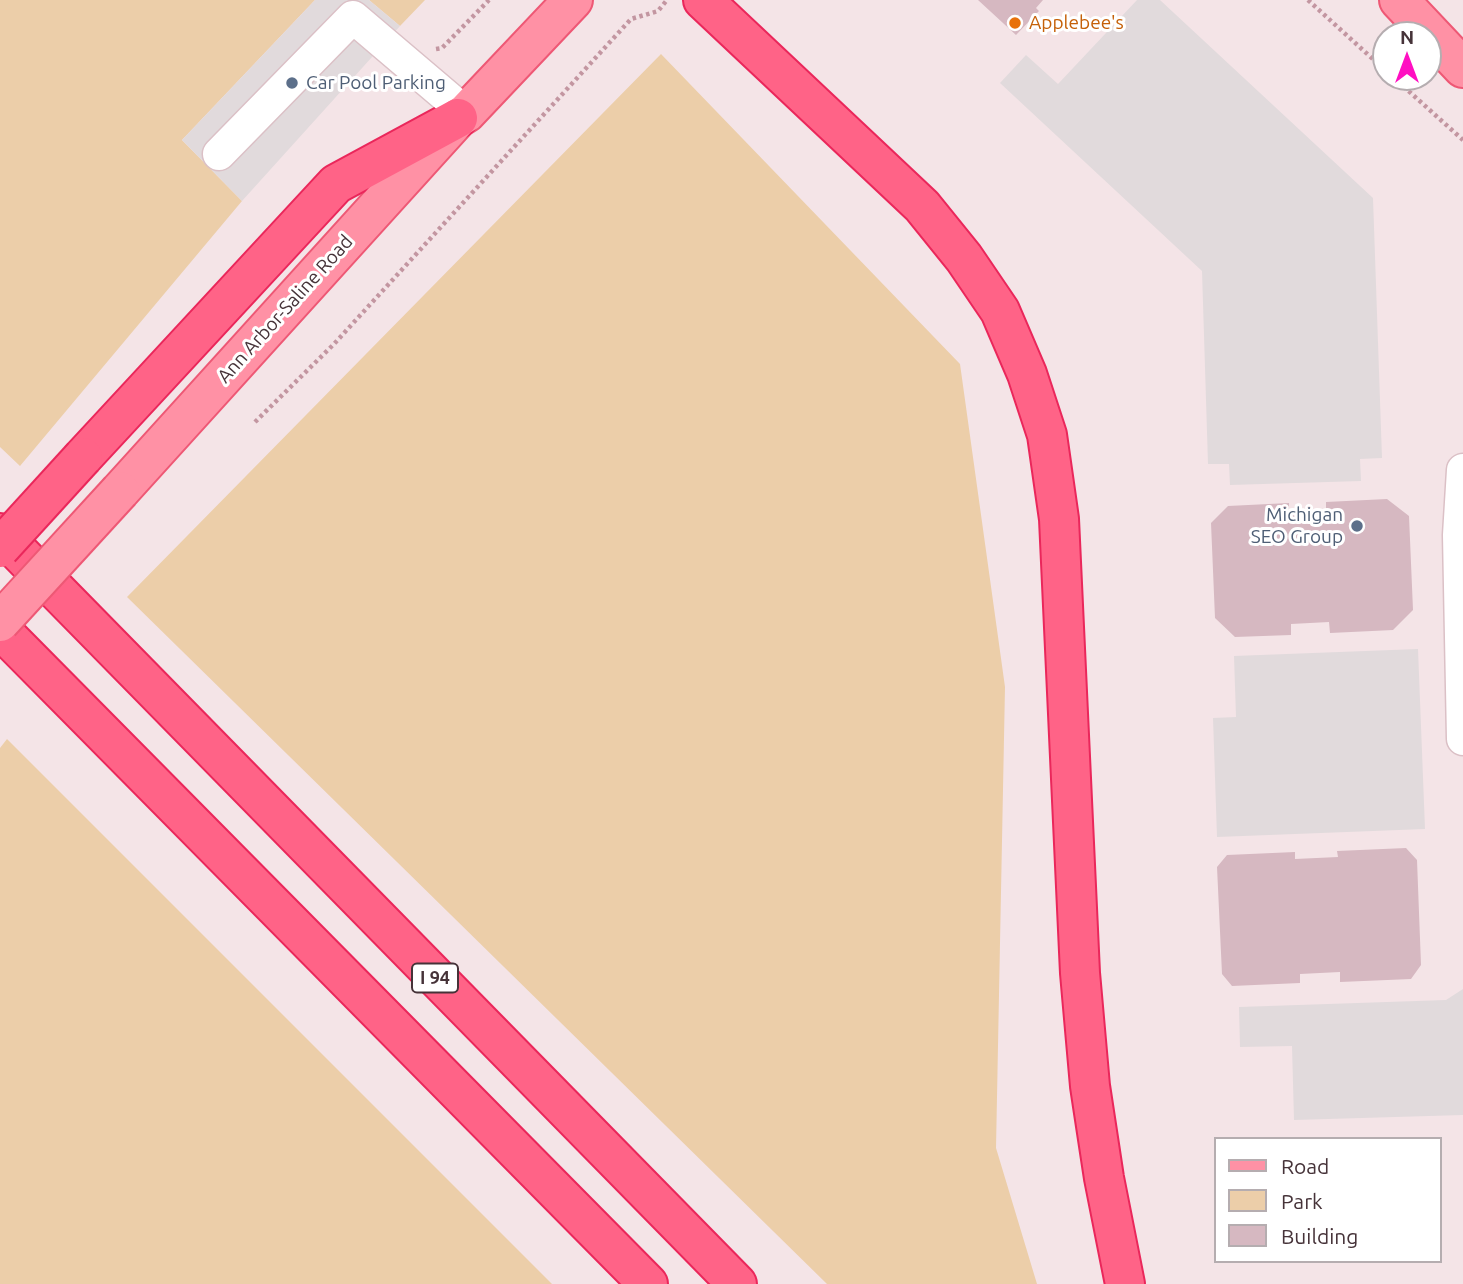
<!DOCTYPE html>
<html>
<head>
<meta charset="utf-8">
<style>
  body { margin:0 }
  #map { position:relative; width:1463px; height:1284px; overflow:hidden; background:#f4e4e7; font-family:Ubuntu,sans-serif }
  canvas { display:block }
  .legend { position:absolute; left:1214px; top:1137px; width:228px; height:126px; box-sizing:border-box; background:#fff; border:2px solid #b5adb0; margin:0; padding:9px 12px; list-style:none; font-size:21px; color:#463339 }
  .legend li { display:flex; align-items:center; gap:14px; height:35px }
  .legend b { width:35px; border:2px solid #b5adb0 }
  .north { position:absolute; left:1372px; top:21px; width:70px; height:70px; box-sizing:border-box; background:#fff; border:2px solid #b5adb0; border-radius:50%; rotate:0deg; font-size:19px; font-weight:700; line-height:28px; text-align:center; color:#463339 }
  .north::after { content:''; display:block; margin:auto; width:24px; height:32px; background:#ff0fc2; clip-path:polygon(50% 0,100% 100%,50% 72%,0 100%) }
</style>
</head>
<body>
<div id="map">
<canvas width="1463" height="1284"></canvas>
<ul class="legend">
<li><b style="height:9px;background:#ff91a5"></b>Road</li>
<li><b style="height:19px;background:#eccea9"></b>Park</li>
<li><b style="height:19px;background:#d6b8c1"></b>Building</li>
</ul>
<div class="north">N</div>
</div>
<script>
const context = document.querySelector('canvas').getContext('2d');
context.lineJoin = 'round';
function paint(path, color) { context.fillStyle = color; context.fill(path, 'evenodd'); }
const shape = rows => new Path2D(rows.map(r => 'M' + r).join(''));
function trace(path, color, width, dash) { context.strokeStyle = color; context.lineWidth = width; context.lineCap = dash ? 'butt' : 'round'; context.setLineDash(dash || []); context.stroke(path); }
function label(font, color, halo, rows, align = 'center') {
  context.font = font + ' Ubuntu,sans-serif'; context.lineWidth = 6; context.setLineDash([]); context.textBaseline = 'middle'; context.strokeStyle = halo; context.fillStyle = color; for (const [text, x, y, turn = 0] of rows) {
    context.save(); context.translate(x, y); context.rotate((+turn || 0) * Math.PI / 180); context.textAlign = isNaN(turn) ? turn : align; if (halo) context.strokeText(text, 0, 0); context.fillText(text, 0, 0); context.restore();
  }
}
const green = shape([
  [0,0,315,0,182,140,242,201,20,466,0,447],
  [369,0,425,0,400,26],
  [661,54,960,364,1005,687,996,1148,1037,1284,827,1284,127,597],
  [7,739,552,1284,0,1284,0,748]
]);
const parking = shape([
  [315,0,369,0,400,26,242,201,182,140],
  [1137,0,1160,0,1373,198,1382,458,1360,459,1361,481,1230,485,1229,464,1208,464,1202,271,1000,83,1026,55,1058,84],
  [1418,649,1425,829,1217,837,1213,718,1236,717,1234,656],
  [1463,989,1463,1115,1294,1120,1292,1046,1240,1047,1239,1007,1446,1000]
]);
const building = shape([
  [978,0,1043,0,1036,8,1039,11,1016,35],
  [1387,499,1409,516,1413,610,1393,630,1330,633,1329,622,1291,624,1291,635,1235,637,1215,618,1211,523,1228,506,1289,503,1289,514,1326,512,1326,502],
  [1406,848,1417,860,1421,965,1411,979,1340,982,1340,972,1300,974,1300,983,1232,986,1222,974,1217,867,1227,855,1295,852,1295,859,1338,857,1337,851]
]);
const path = shape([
  [1308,0,1386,71],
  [436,49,442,48,489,0],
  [1393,77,1463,140],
  [255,422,334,344,631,19,658,11,667,0]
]);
const minor = shape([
  [219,154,353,17,466,113],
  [1463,470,1459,535,1463,739]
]);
const major = shape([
  [1399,0,1463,68],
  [120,491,458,118,466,113,573,0]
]);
const highway = shape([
  [703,0,922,206,964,258,1000,311,1027,374,1047,435,1059,519,1080,973,1090,1086,1104,1178,1125,1284],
  [83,457,336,184,458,118],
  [0,533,737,1284],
  [0,629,648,1284]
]);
const majorBridge = shape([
  [0,622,120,491]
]);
const highwayBridge = shape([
  [0,548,83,457]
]);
const markers = [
  [1015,23,7,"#e8710a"],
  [292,83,7,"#5c6f8a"],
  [1357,526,7,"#5c6f8a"]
];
const shields = [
  [435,978,46]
];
const shieldNames = [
  ["I 94",435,978]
];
const foodNames = [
  ["Applebee's",1029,23]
];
const serviceNames = [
  ["Car Pool Parking",306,83],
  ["Michigan",1343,515,"right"],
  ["SEO Group",1343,537,"right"]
];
const streetNames = [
  ["Ann Arbor-Saline Road",285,309,-48]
];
paint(green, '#eccea9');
paint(parking, '#e1dadc');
paint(building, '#d6b8c1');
trace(minor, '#dbc0c6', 35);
trace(major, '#ee5875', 42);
trace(highway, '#ea275b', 42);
trace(path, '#c396a1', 4.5, [3.5, 3.5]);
trace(minor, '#fff', 32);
trace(major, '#ff91a5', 38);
trace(highway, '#ff6387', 38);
trace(majorBridge, '#ee5875', 42, []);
trace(highwayBridge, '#ea275b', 42, []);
trace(majorBridge, '#ff91a5', 38);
trace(highwayBridge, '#ff6387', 38);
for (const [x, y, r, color] of markers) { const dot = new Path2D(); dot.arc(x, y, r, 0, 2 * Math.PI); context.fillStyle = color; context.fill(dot); trace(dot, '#fff', 2.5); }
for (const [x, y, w] of shields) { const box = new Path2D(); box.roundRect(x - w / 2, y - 14.5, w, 29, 5); context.fillStyle = '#fff'; context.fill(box); trace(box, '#463339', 2); }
label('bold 18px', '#463339', null, shieldNames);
label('19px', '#c56008', '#fff', foodNames, 'left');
label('19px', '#4e5e75', '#fff', serviceNames, 'left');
label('19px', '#463339', '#fff', streetNames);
</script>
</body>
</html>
